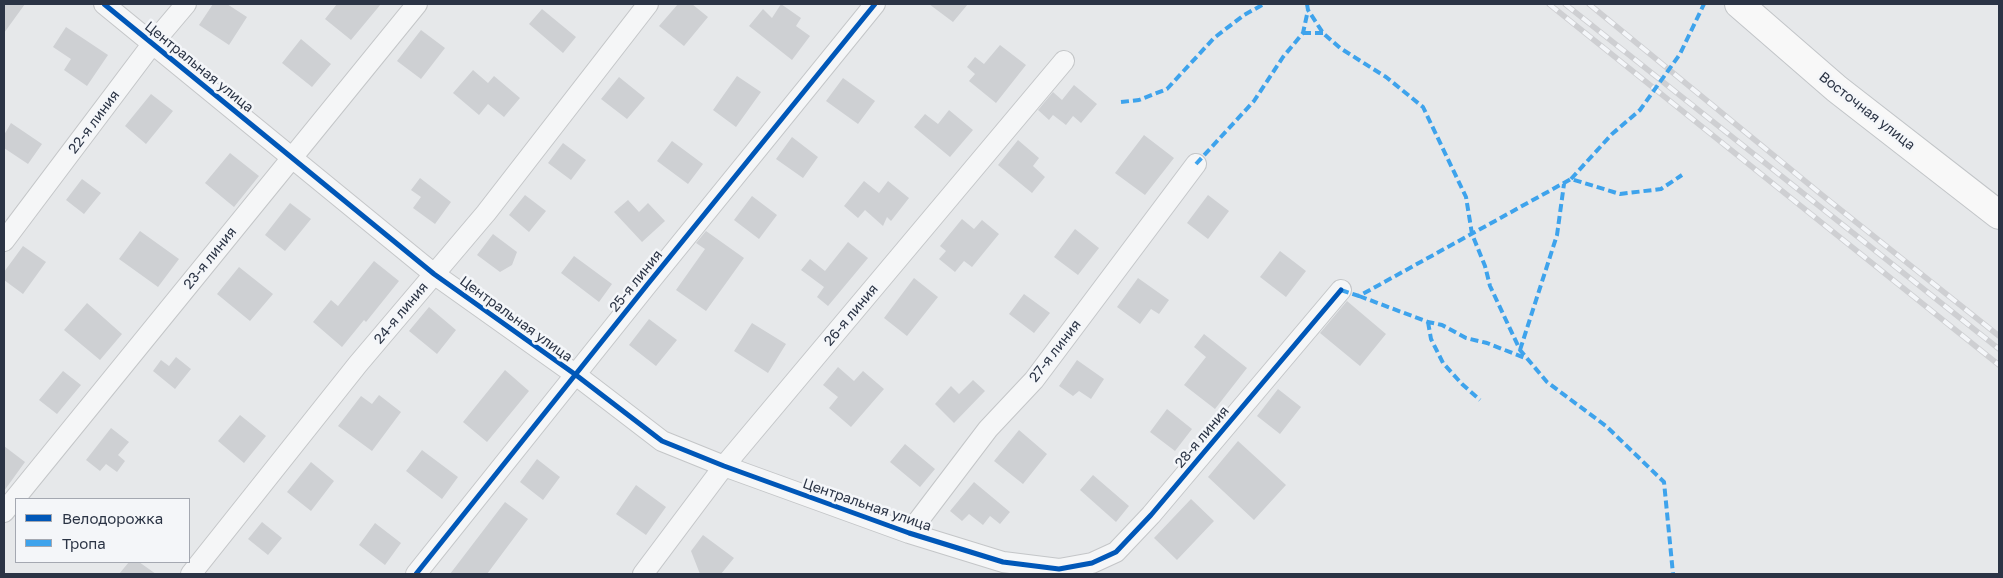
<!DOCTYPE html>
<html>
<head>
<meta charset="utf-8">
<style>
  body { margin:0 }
  #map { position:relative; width:2003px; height:578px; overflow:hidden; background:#e6e8ea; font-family:"Golos Text",sans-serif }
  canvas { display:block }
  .frame { position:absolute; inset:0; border:5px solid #2b3445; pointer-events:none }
  .legend { position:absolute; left:15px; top:498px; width:175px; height:65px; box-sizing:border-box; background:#f4f6f9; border:1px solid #a4a8b1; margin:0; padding:6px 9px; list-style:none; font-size:15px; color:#2b3445 }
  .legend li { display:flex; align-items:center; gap:10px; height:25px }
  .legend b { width:25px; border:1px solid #a4a8b1 }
</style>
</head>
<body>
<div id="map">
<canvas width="2003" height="578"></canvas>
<div class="frame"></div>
<ul class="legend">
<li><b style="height:6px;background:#0057b8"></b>Велодорожка</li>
<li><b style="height:6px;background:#3ea3ec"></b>Тропа</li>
</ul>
</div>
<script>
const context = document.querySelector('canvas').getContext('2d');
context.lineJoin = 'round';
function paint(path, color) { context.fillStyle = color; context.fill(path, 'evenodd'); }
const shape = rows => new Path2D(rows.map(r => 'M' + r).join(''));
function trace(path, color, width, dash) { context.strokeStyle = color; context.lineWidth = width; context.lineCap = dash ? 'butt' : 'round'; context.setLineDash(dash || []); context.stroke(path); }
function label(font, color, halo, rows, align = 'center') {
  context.font = font + ' "Golos Text",sans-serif'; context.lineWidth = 5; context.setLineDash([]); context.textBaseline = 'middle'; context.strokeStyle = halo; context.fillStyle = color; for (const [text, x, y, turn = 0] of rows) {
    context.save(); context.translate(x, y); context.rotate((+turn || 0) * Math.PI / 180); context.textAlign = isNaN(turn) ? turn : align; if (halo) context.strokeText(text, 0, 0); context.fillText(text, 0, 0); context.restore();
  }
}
const building = shape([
  [4,4,25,4,4,33],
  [213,4,227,4,247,17,229,45,199,25],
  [337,4,381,4,351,40,325,19],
  [678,4,692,4,708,17,684,46,659,26],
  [781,4,801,18,796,26,810,36,792,60,749,26,763,9,772,18],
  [929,4,968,4,953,22],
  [542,9,576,37,563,53,529,24],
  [66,27,108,55,87,86,64,70,71,59,53,47],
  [421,30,445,48,421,79,397,61],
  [301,39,331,64,312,87,282,63],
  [1000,45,1026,65,996,103,969,81,975,74,967,67,975,57,984,64],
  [473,70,488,83,494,76,520,98,504,117,488,104,479,115,453,93],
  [737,76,761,92,736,127,713,110],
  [619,77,645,98,627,119,601,99],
  [843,78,875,101,858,124,826,101],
  [1074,85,1097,104,1081,123,1073,116,1066,125,1053,115,1049,120,1038,110,1053,92,1062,100],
  [151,94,173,111,146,144,125,126],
  [949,110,973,130,950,157,914,127,925,114,938,124],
  [11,123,42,144,28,164,4,148,4,135],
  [1144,135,1174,158,1145,195,1115,173],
  [792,137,818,157,803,178,776,159],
  [1018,140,1039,158,1033,166,1045,177,1032,193,998,165],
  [672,141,703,164,688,184,657,161],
  [563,143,586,160,571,180,548,163],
  [230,153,259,176,234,207,205,183],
  [420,178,451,202,435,224,413,208,421,197,411,190],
  [82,179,101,193,84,214,66,200],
  [864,181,879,193,888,181,909,198,891,221,887,217,883,226,865,210,858,218,844,206],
  [525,195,546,211,529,232,509,215],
  [1208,195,1229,211,1208,239,1187,223],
  [752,196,777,215,759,239,734,220],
  [628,200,639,212,648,203,665,221,642,242,614,212],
  [290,203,311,219,285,251,265,235],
  [962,219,974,229,982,220,999,234,972,267,964,261,955,272,939,259,946,251,940,246],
  [1075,229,1099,248,1078,275,1054,257],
  [140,231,179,259,158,287,119,259],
  [706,231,744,258,706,311,676,290,705,249,696,243],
  [493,234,517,252,512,265,500,272,477,255],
  [848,242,868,258,828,306,817,297,824,287,801,270,810,259,825,271],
  [23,246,46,262,23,294,4,280,4,272],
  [1280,251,1306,271,1286,297,1260,277],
  [574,256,612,284,599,302,561,273],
  [374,261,399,281,366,322,364,320,342,347,313,322,331,300,338,306],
  [239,267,273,294,250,321,217,294],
  [914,278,938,297,907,336,884,318],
  [1138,278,1169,300,1159,314,1151,309,1140,324,1117,307],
  [1024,294,1050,313,1034,333,1009,314],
  [1347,301,1386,334,1360,366,1320,333],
  [87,303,122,334,100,360,64,330],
  [429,307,456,330,437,354,409,331],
  [649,319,677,340,656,366,629,345],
  [752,323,786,344,768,373,734,351],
  [1204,334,1247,368,1215,409,1184,385,1206,357,1194,347],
  [176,357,191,369,175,389,153,371,161,360,169,366],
  [1077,360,1104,379,1091,399,1079,391,1073,396,1059,386],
  [838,367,854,381,863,371,884,389,851,427,829,408,838,397,823,385],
  [505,370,529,391,487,442,463,422],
  [63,371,81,385,57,414,39,400],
  [973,380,985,391,954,423,935,404,951,386,959,394],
  [1278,389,1301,407,1280,434,1257,416],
  [379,395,401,412,372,451,338,426,361,396,372,404],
  [1167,409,1192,429,1175,451,1150,432],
  [240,415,266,436,244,463,218,441],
  [111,428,129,442,118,455,125,461,117,472,106,464,100,471,86,460],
  [1019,430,1047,454,1023,484,994,461],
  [1238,441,1286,485,1254,520,1208,477],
  [905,444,935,469,920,487,890,462],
  [4,446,25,462,4,491],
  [422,450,458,477,442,499,406,471],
  [537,459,560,477,543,500,520,482],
  [311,462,334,481,311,511,287,492],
  [1093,475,1129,506,1116,522,1080,490],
  [974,482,1010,512,1000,524,990,516,983,525,969,514,962,521,950,511],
  [636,485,666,507,646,535,616,514],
  [1191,499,1214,521,1177,560,1154,538],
  [505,502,528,519,487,574,450,574],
  [262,522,282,538,268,555,248,539],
  [375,523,401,543,385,565,359,545],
  [703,535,734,558,721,574,700,574,691,551],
  [129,562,139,562,156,574,119,574]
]);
const street = shape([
  [104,4,434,274,576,375,662,441,724,466,909,533,1003,562,1059,569,1092,563,1116,552,1151,515,1341,290],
  [4,241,153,43,186,4],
  [4,512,417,4],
  [909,533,988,429,1034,380,1196,164],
  [191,574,358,364,486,213,648,4],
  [416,574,647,285,875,4],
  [643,574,724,466,1064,61]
]);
const primary = shape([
  [1739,4,1837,89,1999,215]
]);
const rail = shape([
  [1549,4,1999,365],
  [1565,4,1999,349],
  [1589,4,1822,195,1999,336]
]);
const quiet = shape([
  [1307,4,1308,10,1323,33,1340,48,1386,77,1423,107,1466,197,1472,234,1485,266,1490,286,1520,350,1547,382,1606,426,1664,482,1673,574],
  [1303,33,1323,33],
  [1121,102,1139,100,1167,89,1214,38,1244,15,1264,4],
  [1196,164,1254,101,1283,57,1303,33,1308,10],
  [1571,179,1612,134,1640,110,1680,54,1704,4],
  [1341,290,1359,296,1571,179,1620,194,1661,189,1682,175],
  [1359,296,1428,322,1442,325,1466,338,1487,343,1525,358],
  [1428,322,1431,339,1443,363,1462,384,1480,400],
  [1520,350,1557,235,1564,184]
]);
const cycleway = shape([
  [104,4,434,274,576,375,662,441,724,466,909,533,1003,562,1059,569,1092,563,1116,552,1151,515,1341,290],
  [416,574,647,285,875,4]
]);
const streetNames = [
  ["Центральная улица",199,67,39],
  ["Восточная улица",1867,111,38],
  ["22-я линия",94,122,-53],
  ["23-я линия",210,258,-51],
  ["25-я линия",636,281,-51],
  ["24-я линия",401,313,-50],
  ["26-я линия",851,315,-50],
  ["Центральная улица",516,319,36],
  ["27-я линия",1055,351,-52],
  ["28-я линия",1202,437,-50],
  ["Центральная улица",867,505,19]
];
paint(building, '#ced0d3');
trace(street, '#c4c6c8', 22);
trace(primary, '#c2c5c8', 30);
trace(street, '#f5f6f7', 20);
trace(primary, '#f8f8f8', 28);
trace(rail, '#cecfd2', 5.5);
trace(rail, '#f4f6f9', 4, [11]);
trace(quiet, '#3ea3ec', 4, [8, 4]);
trace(cycleway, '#0057b8', 5);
label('14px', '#2b3445', '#f4f6f9', streetNames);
</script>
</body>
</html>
